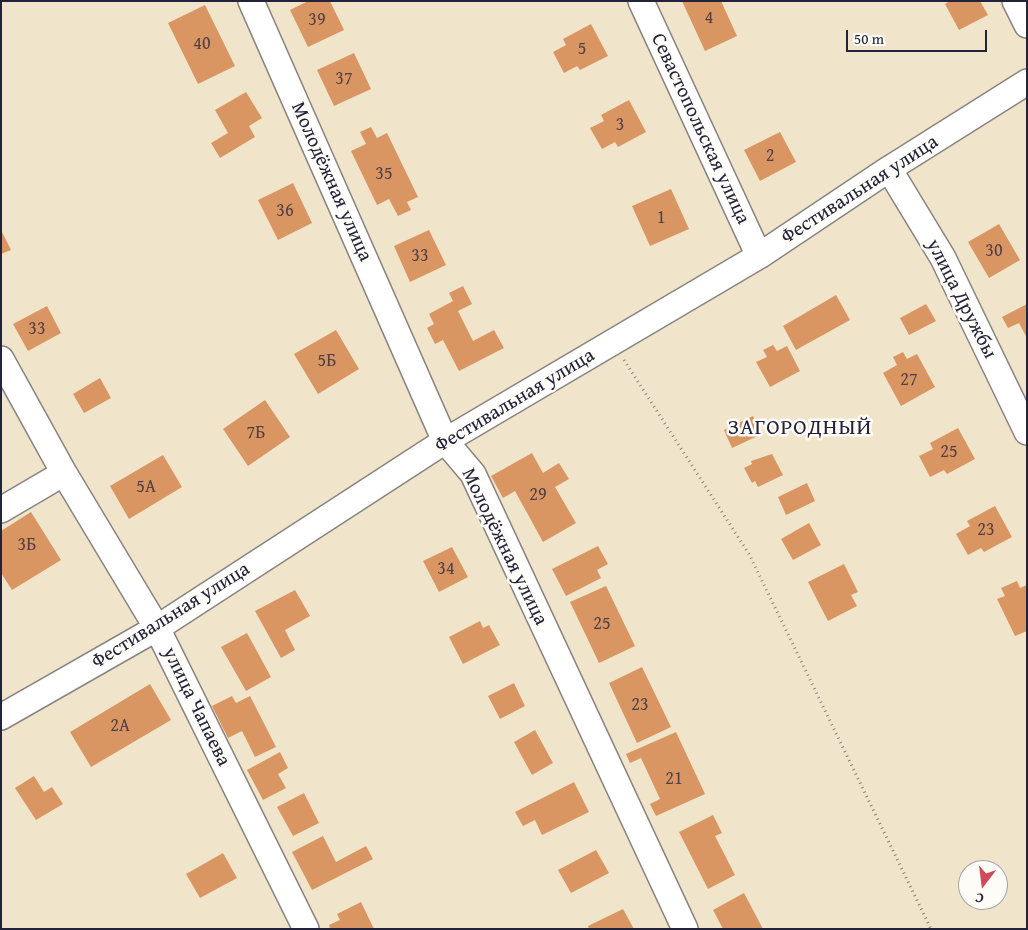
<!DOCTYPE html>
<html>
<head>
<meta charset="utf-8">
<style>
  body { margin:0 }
  #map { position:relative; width:1028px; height:930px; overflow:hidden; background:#f0e5ca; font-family:"Gentium Book Plus",serif }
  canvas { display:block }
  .frame { position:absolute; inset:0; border:2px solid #22223b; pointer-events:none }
  .north { position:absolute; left:958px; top:860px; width:50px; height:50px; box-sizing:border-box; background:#fdfcf7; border:1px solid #a5a5ac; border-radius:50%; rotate:195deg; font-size:14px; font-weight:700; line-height:20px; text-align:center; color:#22223b }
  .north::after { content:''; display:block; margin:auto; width:18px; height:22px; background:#d1495b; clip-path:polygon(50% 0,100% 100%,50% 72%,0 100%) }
  .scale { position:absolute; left:846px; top:30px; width:141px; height:22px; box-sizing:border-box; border:2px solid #22223b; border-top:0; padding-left:6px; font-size:15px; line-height:18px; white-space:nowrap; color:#22223b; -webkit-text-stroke:4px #fdfcf7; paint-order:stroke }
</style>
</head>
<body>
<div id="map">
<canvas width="1028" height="930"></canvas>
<div class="frame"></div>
<div class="north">С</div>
<div class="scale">50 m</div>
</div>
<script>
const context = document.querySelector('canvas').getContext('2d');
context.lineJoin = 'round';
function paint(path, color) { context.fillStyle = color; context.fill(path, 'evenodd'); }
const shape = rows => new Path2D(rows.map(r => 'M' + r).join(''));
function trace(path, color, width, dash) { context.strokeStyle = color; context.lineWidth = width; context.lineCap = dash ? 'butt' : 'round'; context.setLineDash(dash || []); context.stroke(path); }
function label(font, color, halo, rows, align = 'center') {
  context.font = font + ' "Gentium Book Plus",serif'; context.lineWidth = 5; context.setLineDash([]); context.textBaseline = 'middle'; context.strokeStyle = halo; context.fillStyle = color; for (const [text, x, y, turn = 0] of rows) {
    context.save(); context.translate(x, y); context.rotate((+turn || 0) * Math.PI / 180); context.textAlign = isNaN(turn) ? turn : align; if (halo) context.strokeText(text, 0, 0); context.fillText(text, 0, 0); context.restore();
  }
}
const building = shape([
  [308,1,330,1,344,30,308,47,290,10],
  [682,1,721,1,737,36,705,51],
  [950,1,980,1,988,15,959,30,945,4],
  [205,5,235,66,198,84,168,23],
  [591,24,608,56,580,70,577,66,564,73,553,52,566,45,563,39],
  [354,53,371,89,334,106,317,70],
  [246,92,262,118,249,126,255,137,220,158,211,143,228,133,215,110],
  [629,100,646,132,618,147,615,142,602,149,590,128,604,121,601,115],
  [371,127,377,138,387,133,418,197,407,202,411,210,398,216,389,199,377,205,351,151,366,144,360,132],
  [780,132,796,162,760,181,744,150],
  [293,183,312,223,278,240,258,200],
  [671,189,689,229,650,246,632,206],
  [999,224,1020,260,989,278,968,242],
  [1,230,11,250,1,254],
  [429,230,446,265,410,282,394,246],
  [463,286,472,304,458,311,473,341,494,330,504,348,459,371,443,340,435,344,427,328,434,324,429,314,453,301,449,293],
  [836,295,850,320,796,350,783,326],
  [926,304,936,321,909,335,900,318],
  [1027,304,1027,338,1019,323,1008,328,1002,317],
  [47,306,61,333,28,351,13,324],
  [336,330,359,369,318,394,294,354],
  [773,345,777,351,787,346,800,371,770,387,756,362,767,357,763,350],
  [903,352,907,359,917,354,935,387,901,406,883,373,897,365,893,357],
  [100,378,111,398,84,413,73,394],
  [265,400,290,437,248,466,223,429],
  [753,416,762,434,732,448,724,430],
  [958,428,975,459,947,474,944,470,930,477,919,456,933,449,930,443],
  [532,453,543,473,559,463,569,479,555,487,576,523,543,542,515,491,503,498,491,476],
  [772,454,783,475,758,487,755,481,752,483,744,468,752,464,751,461],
  [163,455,182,487,129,519,110,486],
  [807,483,815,501,786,515,778,497],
  [995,506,1012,537,984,552,981,548,968,555,956,534,970,526,967,521],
  [31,512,61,560,12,590,1,573,1,531],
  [809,523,821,545,793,560,781,539],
  [598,546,608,564,597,570,601,578,566,596,552,569],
  [452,547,468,577,439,592,423,561],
  [844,564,858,592,851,595,857,606,828,621,808,582],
  [1017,581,1020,588,1027,585,1027,631,1015,636,997,599,1005,596,1001,588],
  [606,586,635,646,599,663,570,602],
  [295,590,310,616,285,630,295,650,281,658,255,611],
  [480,621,483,628,489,625,500,645,463,664,449,637],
  [247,633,271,677,246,691,221,647],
  [642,667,671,727,637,743,609,683],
  [514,683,525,706,500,719,488,696],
  [150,684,171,720,91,767,70,732],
  [232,696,236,703,250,696,276,747,255,757,242,731,228,738,212,706],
  [535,730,553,763,532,775,514,742],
  [676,732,705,794,656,816,650,804,660,799,641,758,630,763,626,754],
  [280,752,288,768,278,774,286,788,263,800,247,770],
  [34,776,44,792,52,787,63,804,36,820,15,788],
  [574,782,589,812,542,835,535,820,523,826,515,812],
  [304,793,319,823,293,836,277,807],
  [713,815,722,833,715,836,735,875,708,889,679,832],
  [323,836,336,862,366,846,373,859,312,890,292,852],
  [596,850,609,873,571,893,558,870],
  [223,853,237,878,200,898,186,874],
  [744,893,763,929,723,929,713,910],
  [361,902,374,929,330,929,329,925,340,920,337,914],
  [623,909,634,929,589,929,588,926]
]);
const path = shape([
  [624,360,749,554,931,929]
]);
const minor = shape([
  [251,1,445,441,473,474,685,929],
  [641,1,759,256],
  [1015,1,1027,25],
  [889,169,943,258,1027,432],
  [1,359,64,473,157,628,306,929],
  [1,510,64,473],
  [1,717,157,628,445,441,759,256,889,169,1027,82]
]);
const numberNames = [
  ["4",709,18],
  ["39",317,20],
  ["40",202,44],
  ["5",582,49],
  ["37",344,79],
  ["3",620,125],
  ["2",770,156],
  ["35",384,174],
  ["36",285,211],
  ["1",661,218],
  ["30",994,251],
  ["33",420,256],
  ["33",37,329],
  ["5Б",327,361],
  ["27",909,380],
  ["7Б",256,433],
  ["25",949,452],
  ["5А",146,487],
  ["29",538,495],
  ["23",986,530],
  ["3Б",27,545],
  ["34",446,569],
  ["25",602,624],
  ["23",640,705],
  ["2А",120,726],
  ["21",674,779]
];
const streetNames = [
  ["Севастопольская улица",700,129,65],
  ["Молодёжная улица",331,182,66],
  ["Фестивальная улица",860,190,-33],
  ["улица Дружбы",961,299,63],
  ["Фестивальная улица",515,401,-31],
  ["Молодёжная улица",504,547,64],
  ["Фестивальная улица",171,616,-32],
  ["улица Чапаева",196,707,64]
];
const quarterNames = [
  ["ЗАГОРОДНЫЙ",800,428]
];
paint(building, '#d99662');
trace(minor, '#898482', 28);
trace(path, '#898482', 3, [1, 4]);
trace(minor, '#fff', 25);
label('18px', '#503f45', null, numberNames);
label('20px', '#22223b', '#fdfcf7', streetNames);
context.letterSpacing = '1px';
label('22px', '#22223b', '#fdfcf7', quarterNames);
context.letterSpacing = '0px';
</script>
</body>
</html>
